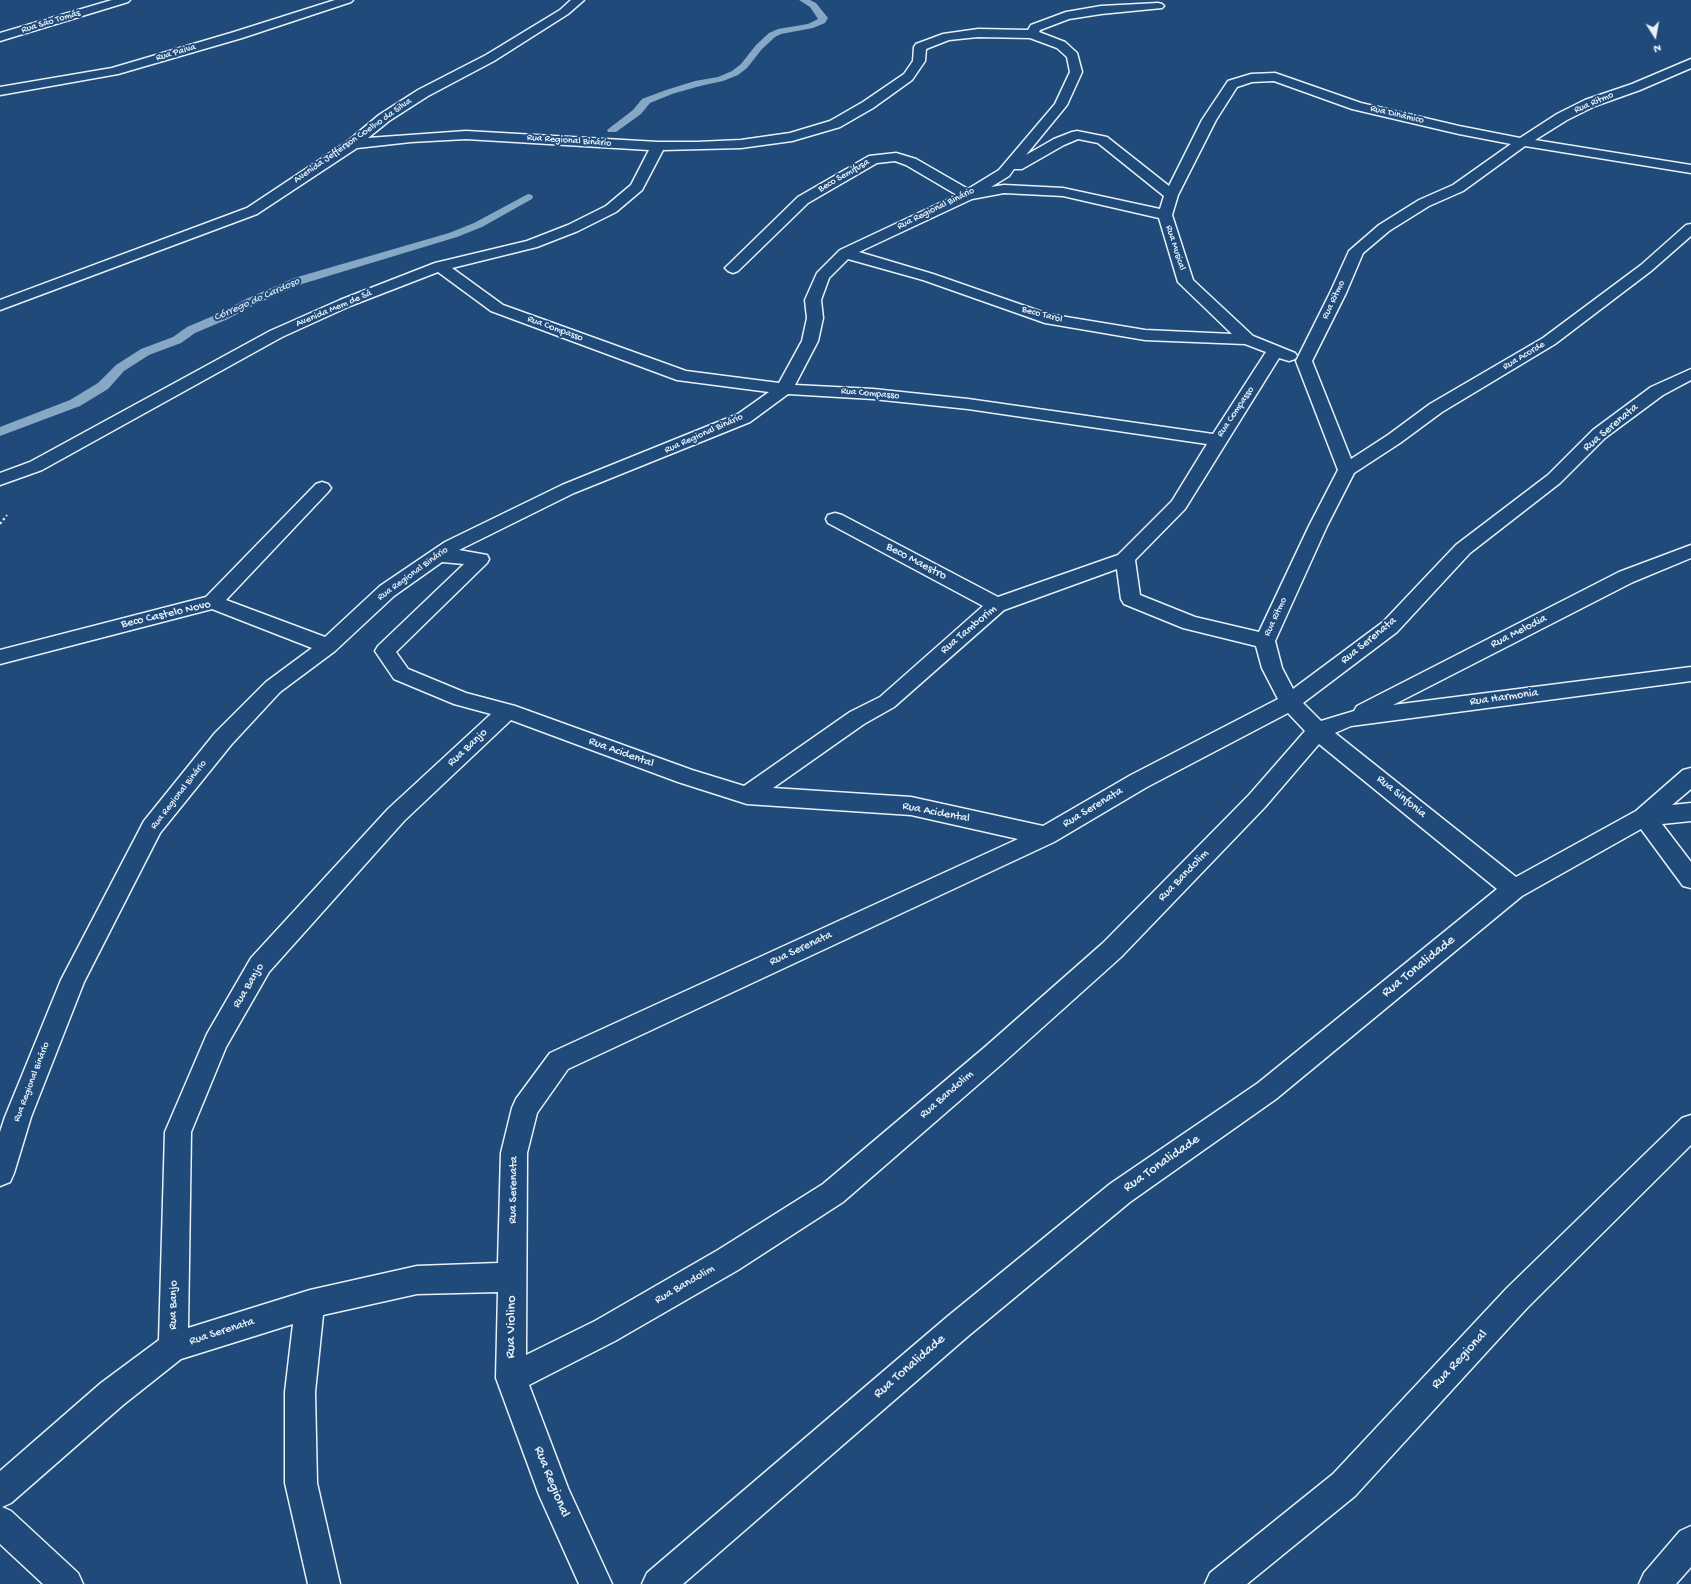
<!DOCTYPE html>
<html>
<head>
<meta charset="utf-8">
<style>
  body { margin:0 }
  #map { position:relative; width:1691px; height:1584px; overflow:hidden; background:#1f4a7a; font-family:"Gochi Hand",sans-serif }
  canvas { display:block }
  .north { position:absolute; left:1635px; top:16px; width:40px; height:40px; -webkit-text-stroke:3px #1f4a7a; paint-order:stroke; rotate:169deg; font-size:11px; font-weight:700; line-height:16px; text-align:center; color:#e8f1f8 }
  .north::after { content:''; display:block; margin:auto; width:14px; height:18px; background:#e8f1f8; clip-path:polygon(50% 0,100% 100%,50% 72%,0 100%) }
</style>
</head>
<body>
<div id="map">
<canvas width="1691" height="1584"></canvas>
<div class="north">N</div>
</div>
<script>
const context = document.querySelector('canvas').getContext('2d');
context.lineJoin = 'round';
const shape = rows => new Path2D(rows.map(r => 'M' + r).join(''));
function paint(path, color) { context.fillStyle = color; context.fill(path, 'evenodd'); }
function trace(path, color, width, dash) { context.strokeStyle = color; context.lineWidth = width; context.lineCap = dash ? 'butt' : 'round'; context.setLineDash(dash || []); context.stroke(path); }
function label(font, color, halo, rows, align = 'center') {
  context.font = font + ' "Gochi Hand",sans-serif'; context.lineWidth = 4; context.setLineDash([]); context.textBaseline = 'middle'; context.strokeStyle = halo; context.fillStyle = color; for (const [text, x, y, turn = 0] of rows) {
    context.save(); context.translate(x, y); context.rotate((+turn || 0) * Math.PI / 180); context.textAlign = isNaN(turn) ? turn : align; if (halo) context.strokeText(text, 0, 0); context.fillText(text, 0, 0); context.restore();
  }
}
const stream = shape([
  [799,0,810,0,816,3,828,18,825,23,813,28,781,34,775,37,762,49,747,68,738,75,723,81,700,86,672,94,650,103,641,114,616,132,608,132,607,130,633,110,642,99,666,90,695,81,718,77,732,71,741,64,756,45,769,33,778,29,808,24,818,19,810,7,799,0],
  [528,194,532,195,533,197,532,199,482,227,457,237,302,284,254,305,228,319,195,333,181,343,149,355,124,371,108,389,80,406,0,436,0,427,70,400,98,383,116,365,141,349,173,337,187,327,220,313,246,299,294,278,449,233,474,223,528,194]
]);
const path = shape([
  [0,524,7,515]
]);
const minor = shape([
  [112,0,130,0,128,2,0,41,0,33,112,0],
  [335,0,353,0,351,2,242,38,118,74,0,95,0,87,112,68,234,32,335,0],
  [571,0,584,0,568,14,494,61,428,96,389,121,368,138,466,131,658,142,697,142,741,140,790,133,830,121,863,102,904,74,913,61,914,47,916,44,943,34,978,29,1028,30,1031,25,1066,12,1101,6,1158,3,1162,4,1164,6,1162,8,1101,14,1069,19,1040,30,1039,32,1065,42,1077,53,1082,72,1067,105,1026,155,1054,139,1072,132,1077,131,1107,137,1169,186,1202,120,1228,81,1251,74,1275,73,1361,103,1459,126,1520,138,1557,114,1585,100,1632,84,1691,59,1691,68,1640,90,1595,106,1567,120,1535,140,1691,165,1691,173,1525,146,1463,191,1429,206,1389,231,1363,253,1346,293,1312,361,1351,459,1388,435,1430,404,1543,338,1641,265,1686,225,1691,224,1691,236,1651,271,1555,344,1442,412,1400,443,1354,473,1327,526,1275,641,1282,668,1293,689,1383,622,1456,545,1548,475,1593,430,1651,387,1691,369,1691,380,1663,395,1605,438,1560,483,1470,553,1397,632,1303,703,1321,721,1354,711,1357,706,1619,572,1691,545,1691,558,1633,582,1393,705,1691,667,1691,681,1351,726,1335,733,1516,877,1636,811,1683,770,1691,768,1691,789,1672,805,1691,803,1691,821,1662,824,1691,862,1691,888,1683,886,1641,829,1522,896,1276,1099,1130,1202,967,1337,683,1584,642,1584,647,1573,947,1317,1110,1184,1258,1083,1497,889,1319,744,1265,807,1121,957,1003,1063,843,1202,738,1270,615,1341,529,1385,568,1488,612,1584,579,1584,539,1495,496,1378,498,1292,417,1294,323,1315,315,1392,317,1483,340,1584,308,1584,285,1483,285,1392,293,1324,181,1359,123,1405,11,1503,2,1507,11,1511,78,1573,83,1584,43,1584,0,1544,0,1471,101,1383,159,1340,165,1132,207,1034,251,958,388,809,491,714,454,704,394,679,375,651,378,646,464,564,442,562,394,596,335,651,280,692,231,745,160,833,84,982,31,1117,14,1173,10,1182,0,1186,0,1132,5,1117,61,980,144,821,215,733,266,682,312,648,212,609,0,664,0,650,206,597,316,484,322,482,328,484,331,488,328,492,226,600,325,637,380,586,445,542,562,485,738,414,769,392,677,380,491,311,438,272,350,306,282,337,42,470,0,485,0,473,30,462,270,331,340,300,435,263,527,241,568,225,606,206,631,185,649,150,466,139,411,142,357,148,257,214,0,310,0,300,247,208,348,141,379,115,418,90,486,55,560,10,571,0],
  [978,37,1030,38,1057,48,1067,57,1070,72,1055,104,999,170,968,189,916,159,896,153,869,156,798,197,725,268,728,271,733,273,738,271,808,203,877,163,895,161,906,165,957,195,840,250,817,273,805,300,807,318,802,341,779,383,686,371,503,305,452,268,537,247,578,231,616,212,642,190,663,150,741,148,792,141,840,127,873,108,912,80,925,61,926,49,949,40,978,37],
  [1274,81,1352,109,1459,134,1511,144,1453,185,1419,200,1379,225,1349,251,1330,293,1296,361,1338,470,1309,526,1259,632,1195,617,1140,595,1135,560,1185,509,1279,358,1289,361,1295,359,1297,356,1295,353,1253,336,1193,280,1172,215,1178,195,1216,120,1237,87,1252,82,1274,81],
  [1078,139,1098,143,1164,196,1160,209,1063,188,1004,185,991,187,1009,176,1014,169,1022,169,1064,145,1078,139],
  [1004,193,1063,196,1159,218,1178,282,1232,334,1145,330,1048,314,933,274,859,252,972,199,1004,193],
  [848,259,923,280,1045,323,1145,340,1245,344,1266,352,1213,434,968,399,873,389,795,385,818,341,823,318,821,300,829,278,848,259],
  [788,394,873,399,968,409,1207,444,1172,501,1118,555,998,597,842,515,835,513,828,515,826,519,828,523,983,606,880,697,850,712,744,786,692,770,515,706,466,693,408,669,396,652,487,563,489,559,487,555,459,550,574,493,750,422,788,394],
  [1117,569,1121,599,1124,604,1183,628,1256,646,1262,668,1278,699,1131,775,1043,826,911,797,773,788,864,724,894,707,1004,610,1117,569],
  [1288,713,1305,731,1249,795,1103,943,985,1047,823,1184,718,1250,595,1321,526,1355,527,1153,537,1113,568,1069,1054,842,1147,787,1288,713],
  [511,720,678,782,747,804,911,815,1018,839,550,1053,516,1099,512,1108,501,1153,498,1263,417,1266,310,1290,188,1328,191,1132,226,1047,269,972,404,821,511,720],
  [1691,1115,1691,1145,1527,1308,1355,1496,1247,1584,1205,1584,1210,1573,1333,1474,1507,1288,1682,1118,1691,1115],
  [1691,1526,1691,1567,1676,1584,1639,1584,1644,1573,1680,1531,1691,1526]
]);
const farStreetnames = [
  ["Rua São Tomás",51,22,-17],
  ["Rua Paiva",176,53,-16],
  ["Rua Ritmo",1594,103,-23],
  ["Rua Dinâmico",1397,115,13],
  ["Avenida Jefferson Coelho da Silva",353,141,-35],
  ["Rua Regional Binário",569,141,4],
  ["Beco Semifusa",844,176,-30],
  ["Rua Regional Binário",936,209,-26],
  ["Rua Musical",1175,248,72],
  ["Rua Ritmo",1334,300,-65],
  ["Avenida Mem de Sá",334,309,-23],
  ["Beco Tarol",1042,315,15],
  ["Rua Compasso",555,329,20],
  ["Rua Acorde",1524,356,-31],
  ["Rua Compasso",870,394,5],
  ["Rua Compasso",1236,412,-56],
  ["Rua Regional Binário",704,434,-24],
  ["Rua Regional Binário",413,574,-36],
  ["Rua Ritmo",1276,617,-65],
  ["Rua Regional Binário",179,795,-52],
  ["Rua Regional Binário",32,1082,-69]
];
const farWaternames = [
  ["Córrego do Cardoso",257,300,-24]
];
const streetNames = [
  ["Rua Serenata",1611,428,-40],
  ["Beco Maestro",916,562,28],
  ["Beco Castelo Novo",166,615,-13],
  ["Rua Tamborim",969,630,-40],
  ["Rua Melodia",1519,632,-27],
  ["Rua Serenata",1369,641,-39],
  ["Rua Harmonia",1504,698,-8],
  ["Rua Banjo",468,748,-43],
  ["Rua Acidental",621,753,20],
  ["Rua Sinfonia",1401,797,39],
  ["Rua Serenata",1093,808,-31],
  ["Rua Acidental",936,813,11],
  ["Rua Bandolim",1184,876,-46],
  ["Rua Serenata",801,949,-25],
  ["Rua Banjo",249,986,-59],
  ["Rua Bandolim",947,1095,-41],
  ["Rua Serenata",514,1190,-89],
  ["Rua Bandolim",685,1285,-30],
  ["Rua Banjo",174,1305,-89],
  ["Rua Serenata",222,1332,-18]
];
const nearStreetnames = [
  ["Rua Tonalidade",1419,967,-39],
  ["Rua Tonalidade",1162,1164,-35],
  ["Rua Violino",512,1327,-89],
  ["Rua Regional",1460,1360,-47],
  ["Rua Tonalidade",910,1367,-41],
  ["Rua Regional",551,1482,68]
];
paint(stream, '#86a8c4');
trace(minor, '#e8f1f8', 3);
trace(path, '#e8f1f8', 2, [2.5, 2.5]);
paint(minor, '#1f4a7a');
label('10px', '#e8f1f8', '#1f4a7a', farStreetnames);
label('italic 11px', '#cfdfeb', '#1f4a7a', farWaternames);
label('12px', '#e8f1f8', '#1f4a7a', streetNames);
label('14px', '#e8f1f8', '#1f4a7a', nearStreetnames);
</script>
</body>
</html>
